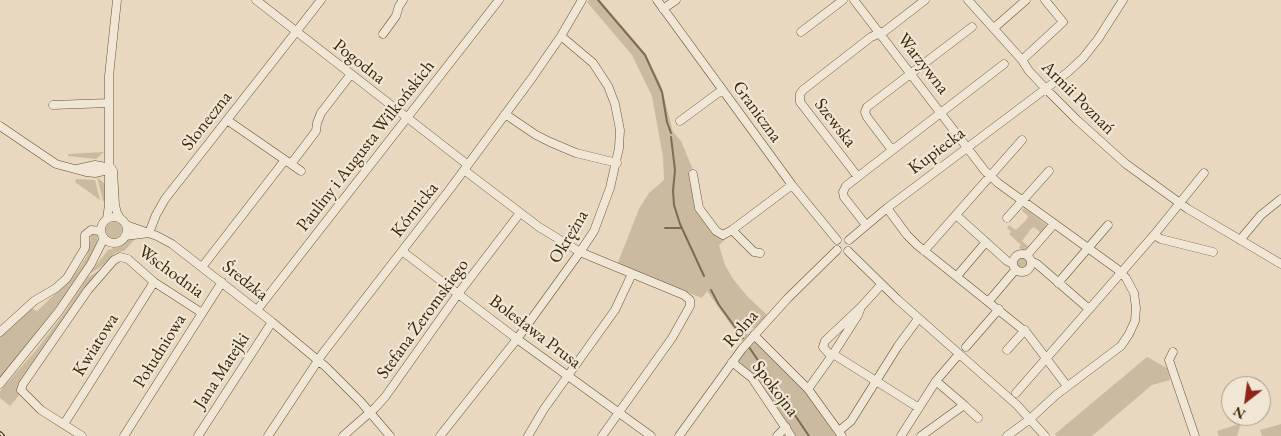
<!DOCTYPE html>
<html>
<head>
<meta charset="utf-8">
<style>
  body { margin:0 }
  #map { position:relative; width:1281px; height:436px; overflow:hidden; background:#e8d8bf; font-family:"EB Garamond",serif }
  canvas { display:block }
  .north { position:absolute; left:1221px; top:376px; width:50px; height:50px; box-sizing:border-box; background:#f0e6d5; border:1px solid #a79983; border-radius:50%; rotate:210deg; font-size:14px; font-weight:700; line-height:20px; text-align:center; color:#3a2507 }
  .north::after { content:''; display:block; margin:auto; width:18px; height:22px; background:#8f2418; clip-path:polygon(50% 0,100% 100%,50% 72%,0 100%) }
</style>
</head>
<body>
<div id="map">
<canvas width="1281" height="436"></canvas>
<div class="north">N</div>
</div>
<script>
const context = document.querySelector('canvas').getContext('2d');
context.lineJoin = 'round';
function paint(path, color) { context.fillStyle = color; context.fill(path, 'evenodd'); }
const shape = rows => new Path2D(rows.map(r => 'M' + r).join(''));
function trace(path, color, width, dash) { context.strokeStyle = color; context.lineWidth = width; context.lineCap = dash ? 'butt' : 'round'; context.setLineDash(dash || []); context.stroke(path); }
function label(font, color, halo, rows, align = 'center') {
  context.font = font + ' "EB Garamond",serif'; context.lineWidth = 4.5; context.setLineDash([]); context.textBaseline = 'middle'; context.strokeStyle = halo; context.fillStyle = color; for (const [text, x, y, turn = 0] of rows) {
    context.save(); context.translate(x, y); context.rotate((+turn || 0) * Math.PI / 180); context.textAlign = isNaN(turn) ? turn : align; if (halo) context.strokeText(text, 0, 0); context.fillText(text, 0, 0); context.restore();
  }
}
const green = shape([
  [589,0,600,0,645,53,661,85,673,132,681,141,696,177,701,203,725,240,719,245,725,265,733,279,748,297,767,315,754,328,750,326,745,331,748,335,743,342,707,291,702,298,617,265,639,209,649,193,664,180,663,157,652,96,632,55,587,2],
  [104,152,96,159,68,156,68,154],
  [97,177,105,184,106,203,103,201],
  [76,179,95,180,100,200,75,182],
  [1024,208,1048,226,1039,237,1037,236,1040,232,1034,227,1031,229,1022,241,1028,246,1037,237,1038,239,1026,251,1019,248,1021,245,1009,234,1011,232,1007,228,1009,225,1016,230,1027,219,1028,216,1022,211],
  '106 230a8 8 0 1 1 16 0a8 8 0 1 1-16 0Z',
  [92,233,97,233,98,244,79,276,31,341,0,378,0,336,29,307,37,311,70,280,80,267,87,256],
  [136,238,124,251,115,253,102,266,89,274,108,250,120,246,129,239],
  '1015 263a7 7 0 1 1 14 0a7 7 0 1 1-14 0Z',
  [104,268,21,393,10,406,0,398,0,391,37,349,65,312,88,277],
  [755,339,806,392,840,436,794,436,761,384,749,370,738,361],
  [1147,357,1167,368,1170,380,1152,385,1092,436,1056,436,1055,434],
  [1239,424,1240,427,1237,436,1219,436,1217,431],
  [1281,424,1281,436,1262,436,1260,430]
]);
const stream = shape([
  [598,0,645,55,662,92,667,122,671,133],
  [671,137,675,170,673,191,674,205,680,224,704,276],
  [665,228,682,228],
  [711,290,719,305,743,338],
  [749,347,809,436]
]);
const minor = shape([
  [256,0,468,165],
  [657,0,792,185,837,240],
  [854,0,985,171,998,183,1117,269,1126,278,1134,293,1136,308,1135,321,1129,334,1121,346,1056,395,1030,419,1007,436],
  [968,0,1022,60,1029,71,1046,89,1077,120,1126,164,1188,209,1281,264],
  [663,9,676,0],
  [994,28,1026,0],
  [801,32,843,0],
  [383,34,396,16,399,6,403,0],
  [1022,60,1063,22,1045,0],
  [53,105,109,103],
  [505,114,536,135,550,142,576,153,617,163],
  [227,120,301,171],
  [680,121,722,90],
  [0,126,56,164,86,172,95,173,112,169],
  [892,150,867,117,865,112,867,107,972,27],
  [291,164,316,131,317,123,321,113,351,74],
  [77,169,95,165,111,168],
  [464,170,539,227,580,252,684,295,690,300,690,306,672,338,602,436],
  [113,171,115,205,117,213,120,218],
  [693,174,699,208,716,231,723,235,732,230,792,185],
  [858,177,800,102,800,94,803,90,871,37,885,31,925,0],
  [887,208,907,235,917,245,1027,333,1067,386],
  [956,215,1007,261,1013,264],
  '101 230a13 13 0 1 1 26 0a13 13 0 1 1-26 0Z',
  [1007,218,1049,171],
  [107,219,109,205,109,76,117,0],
  [126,225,157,236,172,244,272,322,326,367,361,402,390,436],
  [866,225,844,197,843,192,846,186,1004,64],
  [732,230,754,252,760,253],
  [149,233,156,215,165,199,321,0],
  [1154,235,1161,239,1213,252],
  [125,236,149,233],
  [849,240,887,208,1068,72,1083,58,1098,39,1123,0],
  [1240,240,1261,215,1281,199],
  [402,251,517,339,651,436],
  [848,251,897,299,1017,405,1045,436],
  [924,251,1022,140],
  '1013 263a9 9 0 1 1 18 0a9 9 0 1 1-18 0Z',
  [1027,255,1054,224],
  [1031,261,1037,264,1089,309],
  [202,267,285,160],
  [957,276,986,242],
  [1058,283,1108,225],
  [989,301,1016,269],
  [257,310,499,0],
  [0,332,34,301,56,288,67,278,85,248,85,235,91,230,101,231],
  [754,335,808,389,842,436],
  [966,347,999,309],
  [1007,350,1025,330],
  [1173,352,1169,360,1195,436],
  [833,354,919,408],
  [831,356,823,347,825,341,861,307,881,285],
  [732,362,752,378,791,436],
  [0,384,59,311,91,264,104,238],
  [808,389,833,354,858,315,861,307],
  [1016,393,1154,235,1204,173],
  [964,405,978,418],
  [64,424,154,282],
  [839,431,851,421,898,346,918,319],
  [82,436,41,410,21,390,23,384,88,290,114,260,120,257,128,259,154,282,202,313],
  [124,436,222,282],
  [198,436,272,322],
  [268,436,323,353,450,189,532,78,561,36,582,0],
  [343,436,375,408,385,397,458,294,520,213],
  [440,436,517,339,580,252,594,231,610,188,619,148,620,130,615,104,608,86,593,63,561,36],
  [528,436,544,409,615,310,632,274],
  [679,436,742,349,788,298,837,250],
  [777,436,786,427],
  [901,436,936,381,959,354],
  [921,436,964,405,936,381]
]);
const rail = shape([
  [0,433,3,436]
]);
const streetNames = [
  ["Pogodna",359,62,38],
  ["Warzywna",923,64,52],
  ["Armii Poznań",1078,98,45],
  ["Graniczna",757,112,54],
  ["Słoneczna",207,121,-52],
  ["Szewska",835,123,52],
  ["Pauliny i Augusta Wilkońskich",366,146,-52],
  ["Kupiecka",937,151,-37],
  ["Kórnicka",415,210,-52],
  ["Okrężna",569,237,-59],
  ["Wschodnia",171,272,36],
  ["Średzka",245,281,38],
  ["Stefana Żeromskiego",423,319,-54],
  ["Rolna",741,329,-49],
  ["Bolesława Prusa",535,332,37],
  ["Kwiatowa",96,345,-58],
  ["Południowa",160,351,-58],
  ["Jana Matejki",222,371,-57],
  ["Spokojna",775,389,53]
];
paint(green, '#cabaa0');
trace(stream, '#7f6c50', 2);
trace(minor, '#665235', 9);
trace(minor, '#f0e6d5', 8);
trace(rail, '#3a2507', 4);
trace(rail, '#f0e6d5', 2, [5.5]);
label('18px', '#3a2507', '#f0e6d5', streetNames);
</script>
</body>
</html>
